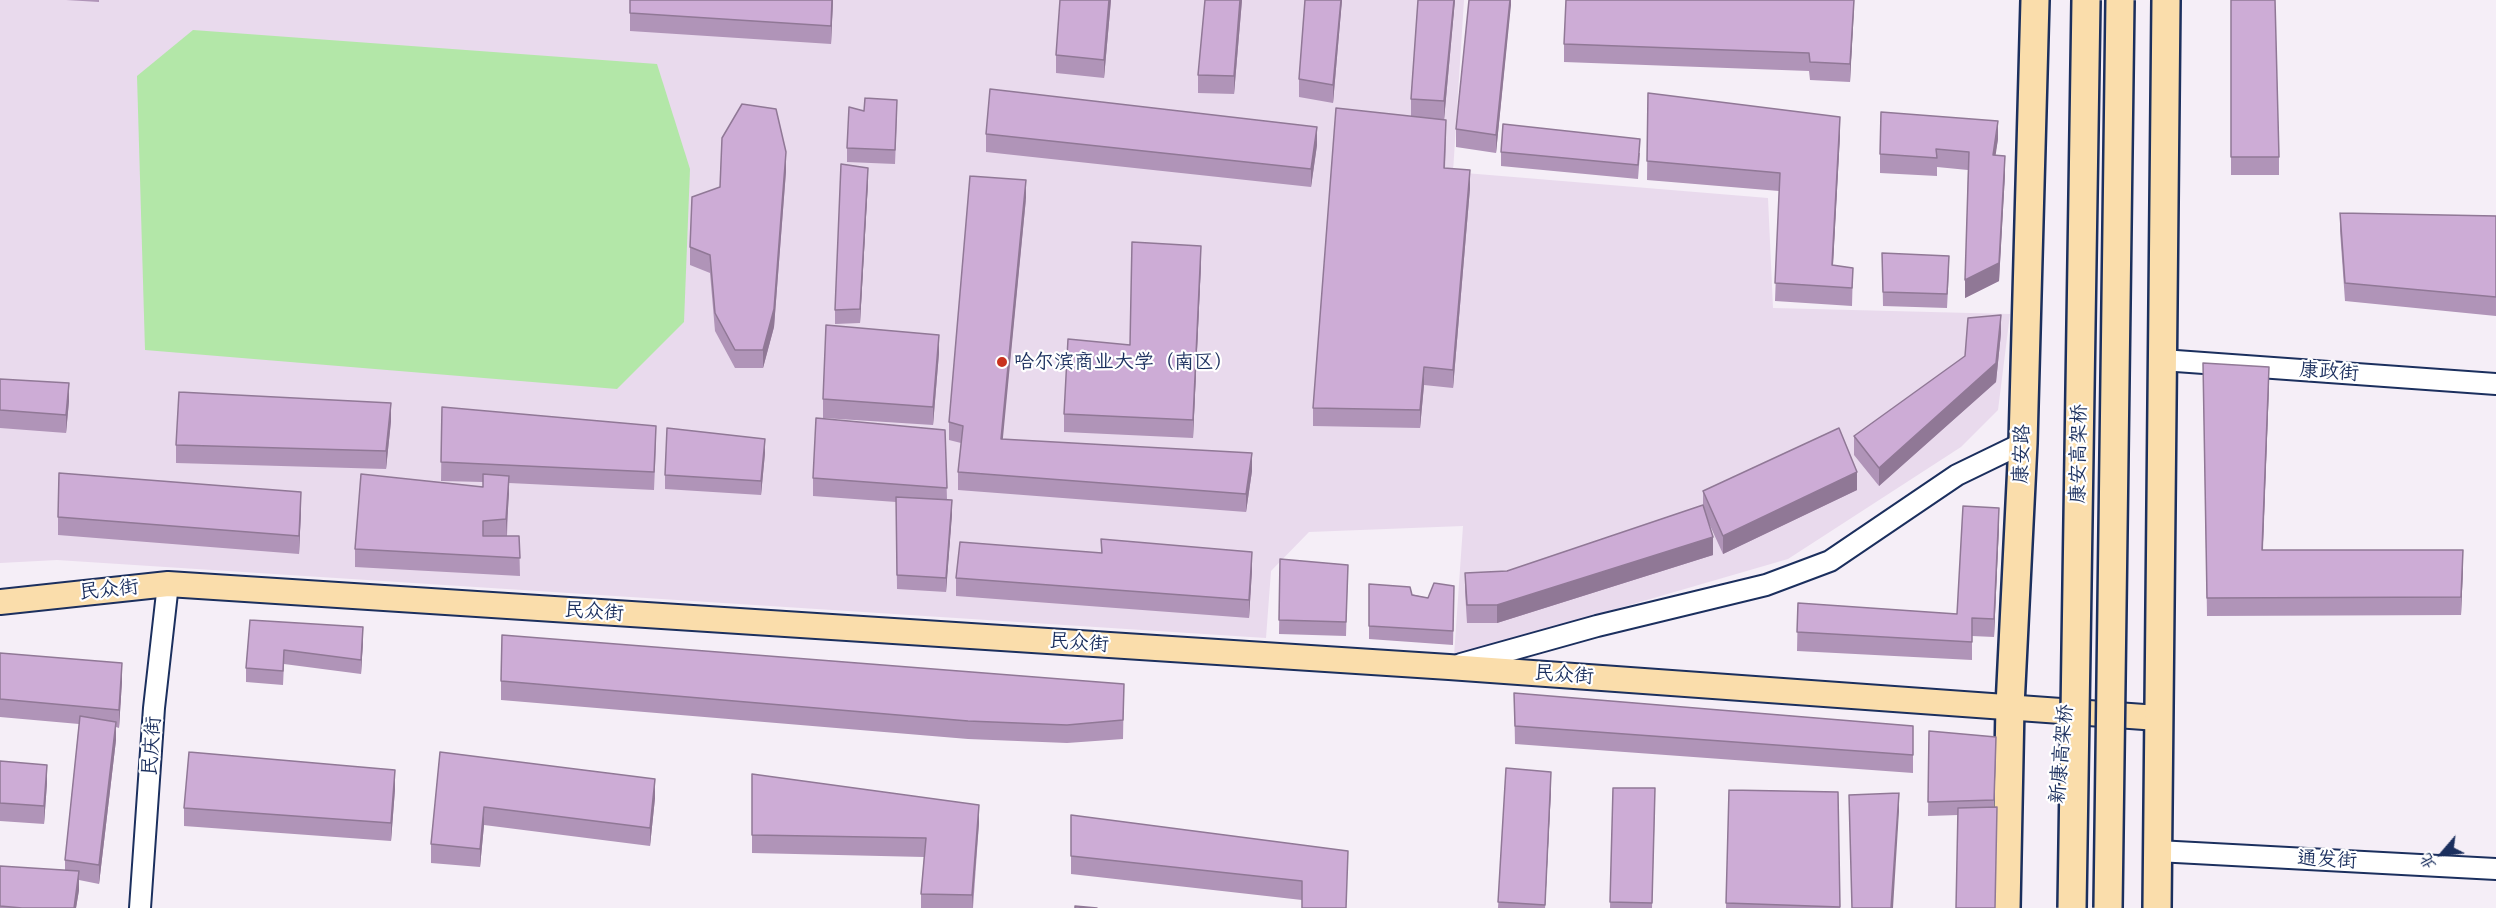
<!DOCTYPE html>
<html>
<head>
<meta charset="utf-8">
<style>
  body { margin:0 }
  #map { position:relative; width:2496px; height:908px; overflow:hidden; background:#f5eef7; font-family:"Playpen Sans","LXGW WenKai TC",sans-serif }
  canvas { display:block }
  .north { position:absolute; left:2412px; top:824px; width:60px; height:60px; -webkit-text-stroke:4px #fff; paint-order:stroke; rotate:242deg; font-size:16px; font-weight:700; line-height:24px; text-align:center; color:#1b2f5e }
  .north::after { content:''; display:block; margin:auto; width:21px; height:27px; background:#1b2f5e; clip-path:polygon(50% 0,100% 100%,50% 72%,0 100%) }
</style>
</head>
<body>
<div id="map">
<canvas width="2496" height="908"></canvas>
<div class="north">北</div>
</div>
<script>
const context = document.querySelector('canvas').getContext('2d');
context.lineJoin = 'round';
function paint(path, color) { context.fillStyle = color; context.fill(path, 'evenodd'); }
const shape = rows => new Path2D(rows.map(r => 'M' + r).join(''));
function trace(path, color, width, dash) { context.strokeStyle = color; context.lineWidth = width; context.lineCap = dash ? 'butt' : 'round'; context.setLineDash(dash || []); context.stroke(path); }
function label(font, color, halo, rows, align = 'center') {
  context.font = font + ' "Playpen Sans","LXGW WenKai TC",sans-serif'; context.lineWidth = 4.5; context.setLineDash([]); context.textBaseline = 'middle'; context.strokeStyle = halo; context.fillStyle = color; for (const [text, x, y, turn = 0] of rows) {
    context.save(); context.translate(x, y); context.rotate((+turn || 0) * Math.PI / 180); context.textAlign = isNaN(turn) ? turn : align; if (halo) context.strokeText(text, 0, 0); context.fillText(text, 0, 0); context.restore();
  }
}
const built = shape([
  [0,0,1464,0,1453,172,1768,198,1773,308,2010,314,1998,410,1961,447,1788,559,1454,656,1463,526,1309,532,1271,571,1266,638,57,560,0,563]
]);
const green = shape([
  [193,30,657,64,690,169,684,322,617,389,145,350,137,76]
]);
const minor = shape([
  [2162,360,2496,384],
  [1461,664,1597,626,1766,585,1830,561,1957,475,2023,443],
  [2157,851,2496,869],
  [140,908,154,708,168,584]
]);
const major = shape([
  [0,602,168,584,1449,667,2158,718]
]);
const highway = shape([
  [2006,908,2010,706,2023,443,2035,0],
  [2157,908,2166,0]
]);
const highwayBridge = shape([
  [2072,908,2086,0],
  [2108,908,2120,0]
]);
const wall = shape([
  [66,0,99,0,99,2],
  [630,0,833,0,831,44,630,31],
  [1111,0,1104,78,1056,73,1056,55],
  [1242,0,1234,94,1198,93,1198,75],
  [1305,0,1342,0,1333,103,1299,97,1299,79],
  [1418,0,1455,0,1444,120,1446,138,1445,168,1470,188,1453,388,1424,385,1420,428,1313,426,1313,408,1411,116,1411,99],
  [1511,0,1496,153,1456,147,1456,129],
  [1854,0,1850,82,1810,80,1809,71,1564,62,1564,44],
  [2231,0,2279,157,2279,175,2231,175],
  [1648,93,1840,135,1833,265,1853,268,1852,306,1775,301,1779,191,1647,180],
  [864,111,897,114,895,164,847,162,847,148],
  [986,134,1317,145,1311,187,986,152],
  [1998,139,1995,155,2005,174,1999,281,1965,298,1968,170,1937,167,1937,176,1880,173,1880,154],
  [1501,152,1640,153,1638,179,1501,166],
  [786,171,774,327,763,368,735,368,715,331,710,273,690,265,690,247],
  [868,182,860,323,835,324,835,310],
  [1026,198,1002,440,1252,471,1246,512,958,490,958,472,961,443,949,440,949,422],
  [2340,213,2496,216,2496,316,2345,301,2340,231],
  [1882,253,1949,270,1947,308,1883,306],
  [1201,264,1193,438,1064,432,1064,414,1130,345],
  [2001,333,1996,382,1879,486,1854,455,1854,436],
  [939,353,933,425,823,418,823,399],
  [2203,363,2269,385,2263,550,2463,568,2461,615,2207,616],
  [0,379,69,401,66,433,0,428],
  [442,407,656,444,654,490,509,483,507,536,519,536,520,576,355,567,355,549,483,487,483,482,441,481],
  [391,421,386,469,176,463,176,445],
  [945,430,947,500,952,514,946,592,897,589,896,502,813,496,813,478],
  [765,453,761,495,665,489,665,475],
  [1857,490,1723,554,1708,521,1713,555,1497,623,1467,623,1465,591,1465,573,1507,571,1703,505,1703,491],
  [301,510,299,554,58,535,58,517],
  [1999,526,1994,637,1972,636,1972,660,1797,651,1798,603,1957,614],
  [1101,539,1252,570,1249,618,956,596,956,578,1101,553],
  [1280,559,1348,565,1346,636,1279,634],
  [1369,584,1428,598,1454,600,1453,645,1369,639],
  [250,620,363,641,361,674,284,664,283,685,246,682,246,668],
  [0,653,122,681,119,728,116,727,116,740,99,884,79,880,79,890,76,908,0,908,0,866,65,871,65,860,79,724,0,717],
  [501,681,1124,684,1123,739,1067,743,968,739,501,700],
  [1514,693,1913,726,1913,773,1515,744],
  [1929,731,1996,750,1994,807,1958,815,1928,816],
  [440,752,655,798,650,846,484,825,480,867,431,863,431,844],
  [0,761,47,783,44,824,0,821],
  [1506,768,1551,790,1545,908,1498,908],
  [752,774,979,823,973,908,921,908,921,894,924,857,752,853],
  [1613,788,1655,802,1652,908,1610,908],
  [395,789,391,841,184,826,184,808],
  [1729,790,1838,792,1840,908,1726,908],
  [1071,815,1348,869,1302,900,1071,874]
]);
const shadedWall = shape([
  [832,0,833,0,831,44,831,26],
  [1109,0,1111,0,1104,78,1104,60],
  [1240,0,1242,0,1234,94,1234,76],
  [1341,0,1342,0,1333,103,1333,85],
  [1454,0,1455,0,1444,120,1444,101],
  [1510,0,1511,0,1511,5,1496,153,1496,135],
  [1854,0,1854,9,1850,82,1850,64],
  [1840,117,1840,135,1832,283,1832,265],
  [1998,121,1998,139,1993,173,1993,155],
  [1317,127,1317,145,1311,187,1311,169],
  [786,152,786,171,774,327,763,368,763,350],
  [2005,156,2005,174,1999,281,1965,298,1965,280],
  [868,168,868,182,860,323,860,309],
  [1470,170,1470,188,1453,388,1453,370],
  [1026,180,1026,198,1001,458,1001,439],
  [1201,246,1201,264,1193,438,1193,420],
  [2001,315,2001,333,1996,382,1879,486,1879,468],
  [939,335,939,353,933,425,933,407],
  [1424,367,1424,385,1420,428,1420,410],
  [2269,367,2269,385,2262,568,2262,550],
  [69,383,69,401,66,433,66,415],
  [391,403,391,421,386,469,386,451],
  [765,439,765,453,761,495,761,481],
  [1252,453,1252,471,1246,512,1246,494],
  [1857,472,1857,490,1723,554,1723,536],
  [509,476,509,494,506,537,506,519],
  [301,492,301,510,299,554,299,536],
  [952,500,952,514,946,592,946,578],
  [1999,508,1999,526,1994,637,1994,619],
  [1713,537,1713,555,1497,623,1497,605],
  [2463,550,2463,568,2461,615,2461,597],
  [1252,552,1252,570,1249,618,1249,600],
  [363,627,363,641,361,674,361,660],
  [122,663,122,681,119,728,119,710],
  [116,722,116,740,99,884,99,865],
  [47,765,47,783,44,824,44,806],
  [395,770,395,789,391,841,391,823],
  [1551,772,1551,790,1545,908,1545,905],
  [655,779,655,798,650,846,650,828],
  [1899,793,1899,811,1893,908,1891,908],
  [979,805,979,823,972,908,972,895],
  [484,807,484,825,480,867,480,849],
  [79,871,79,890,76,908,74,908]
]);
const building = shape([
  [630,0,832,0,831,26,630,13,630,0],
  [1060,0,1109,0,1104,60,1056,55,1060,0],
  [1205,0,1240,0,1234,76,1198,75,1205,0],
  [1305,0,1341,0,1333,85,1299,79,1305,0],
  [1418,0,1454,0,1444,101,1411,99,1418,0],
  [1469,0,1510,0,1496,135,1456,129,1469,0],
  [1566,0,1854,0,1850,64,1810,62,1809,53,1564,44,1566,0],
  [2231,0,2275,0,2279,157,2231,157,2231,0],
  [990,89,1317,127,1311,169,986,134,990,89],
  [1648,93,1840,117,1832,265,1853,268,1852,288,1775,283,1780,173,1647,161,1648,93],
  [865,98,897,100,895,150,847,148,849,107,864,111,865,98],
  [742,104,776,109,786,152,774,309,763,350,735,350,715,313,710,255,690,247,692,197,720,187,722,138,742,104],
  [1336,108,1446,120,1444,168,1470,170,1453,370,1424,367,1420,410,1313,408,1336,108],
  [1881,112,1998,121,1993,155,2005,156,1999,263,1965,280,1969,152,1936,149,1937,158,1880,154,1881,112],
  [1503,124,1640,139,1638,165,1501,152,1503,124],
  [841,164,868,168,860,309,835,310,841,164],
  [970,176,1026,180,1001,439,1252,453,1246,494,958,472,963,426,949,422,970,176],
  [2340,213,2496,216,2496,297,2345,283,2340,213],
  [1132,242,1201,246,1193,420,1064,414,1068,339,1130,345,1132,242],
  [1882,253,1949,256,1947,294,1883,292,1882,253],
  [2001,315,1996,363,1879,468,1854,436,1965,356,1968,318,2001,315],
  [826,325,939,335,933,407,823,399,826,325],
  [2203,363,2269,367,2262,550,2463,550,2461,597,2207,598,2203,363],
  [0,379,69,383,66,415,0,410,0,379],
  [179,392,391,403,386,451,176,445,179,392],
  [442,407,656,426,654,472,441,462,442,407],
  [816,418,945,430,947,488,813,478,816,418],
  [667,428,765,439,761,481,665,475,667,428],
  [1839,428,1857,472,1723,536,1703,491,1839,428],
  [59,473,301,492,299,536,58,517,59,473],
  [361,474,483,487,483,474,509,476,506,519,483,521,483,536,519,536,520,558,355,549,361,474],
  [896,497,952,500,946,578,897,575,896,497],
  [1703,505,1713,537,1497,605,1467,605,1465,573,1507,571,1703,505],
  [1963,506,1999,508,1994,619,1972,618,1972,642,1797,632,1798,603,1957,614,1963,506],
  [1101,539,1252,552,1249,600,956,578,960,542,1102,553,1101,539],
  [1280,559,1348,565,1346,622,1279,620,1280,559],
  [1434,583,1454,586,1453,631,1369,626,1369,584,1410,587,1412,595,1428,598,1434,583],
  [250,620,363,627,361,660,284,650,283,671,246,668,250,620],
  [502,635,1124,684,1123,720,1067,725,968,721,501,681,502,635],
  [0,653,122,663,119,710,0,699,0,653],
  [1514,693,1913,726,1913,755,1515,726,1514,693],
  [80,716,116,722,99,865,65,860,80,716],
  [1929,731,1996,737,1994,800,1928,802,1929,731],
  [189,752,395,770,391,823,184,808,189,752],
  [440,752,655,779,650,828,484,807,480,849,431,844,440,752],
  [0,761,47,765,44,806,0,803,0,761],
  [1506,768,1551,772,1545,905,1498,902,1506,768],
  [752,774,979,805,972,895,921,894,926,838,752,835,752,774],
  [1613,788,1655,788,1652,903,1610,902,1613,788],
  [1729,790,1838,792,1840,907,1726,903,1729,790],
  [1899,793,1891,908,1852,908,1849,795,1899,793],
  [1997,807,1995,908,1956,908,1958,808,1997,807],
  [1071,815,1348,851,1346,908,1302,908,1302,881,1071,856,1071,815],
  [0,866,79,871,74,908,22,908,0,906,0,866],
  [1075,906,1097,908,1075,908,1075,906]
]);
const markers = [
  [1002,362,6,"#c8321e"]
];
const poiNames = [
  ["哈尔滨商业大学（南区）",1014,362]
];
const streetNames = [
  ["康政街",2329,372,4],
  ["康安路",2022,454,-88],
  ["康安高架桥",2079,454,-89],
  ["民众街",109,590,-6],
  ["民众街",594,612,4],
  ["民众街",1079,643,4],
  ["民众街",1564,675,4],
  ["民庆街",152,746,-86],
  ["新康高架桥",2062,754,-85],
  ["通发街",2327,860,3]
];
paint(built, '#e9daed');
paint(green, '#b3e7a8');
trace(minor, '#1b2f5e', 24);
trace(major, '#1b2f5e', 28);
trace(highway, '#1b2f5e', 32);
trace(minor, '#fff', 20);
trace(major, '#faddab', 24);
trace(highway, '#faddab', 27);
trace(highwayBridge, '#1b2f5e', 32, []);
trace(highwayBridge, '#faddab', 27);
paint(wall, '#b094b8');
paint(shadedWall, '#907896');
paint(building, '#cdacd6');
trace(building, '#907896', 1.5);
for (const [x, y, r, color] of markers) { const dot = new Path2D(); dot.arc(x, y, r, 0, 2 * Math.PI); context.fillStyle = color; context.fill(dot); trace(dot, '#fff', 2); }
label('20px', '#1b2f5e', '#fff', poiNames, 'left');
label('20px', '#1b2f5e', '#fff', streetNames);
</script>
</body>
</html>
